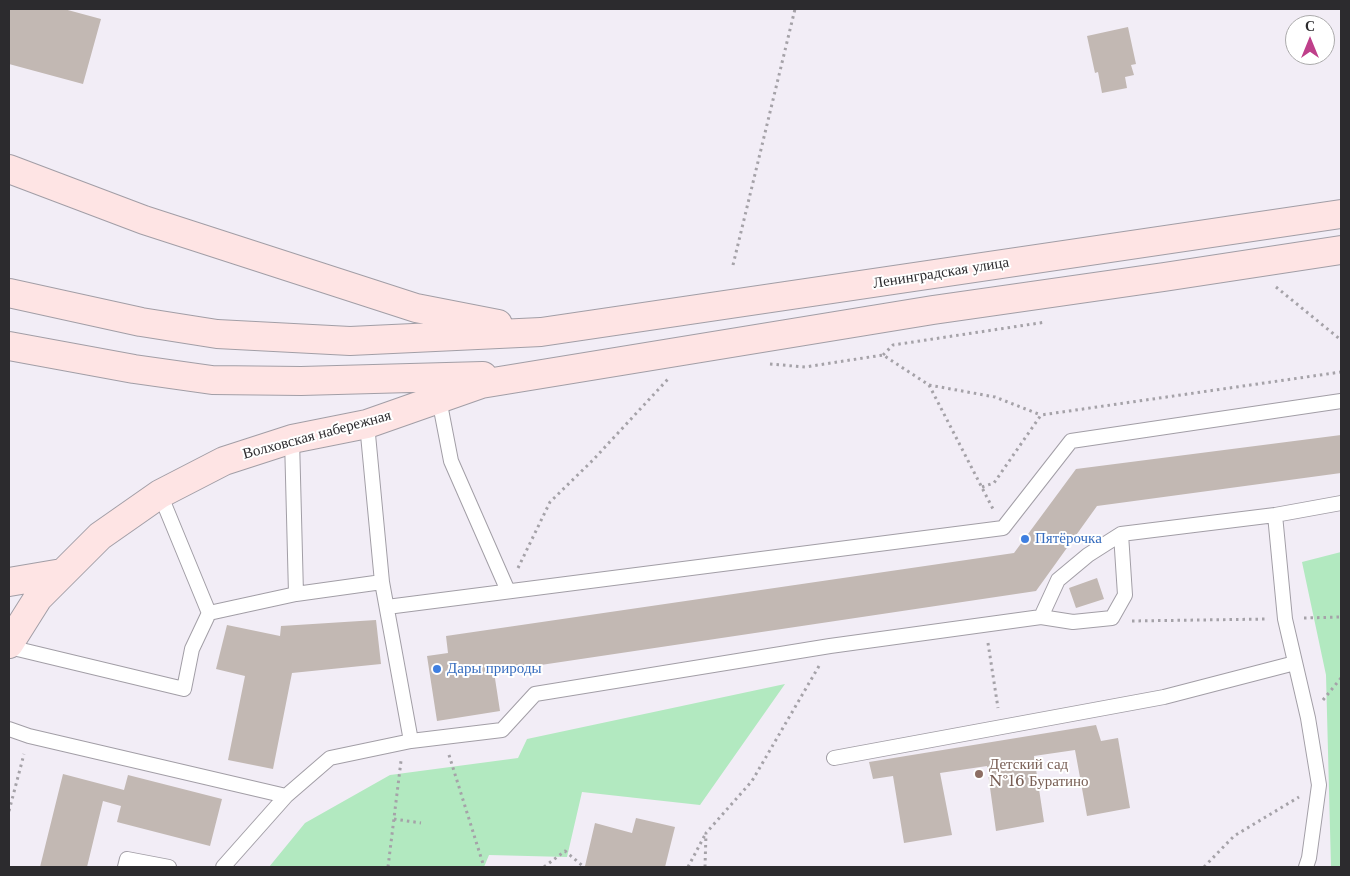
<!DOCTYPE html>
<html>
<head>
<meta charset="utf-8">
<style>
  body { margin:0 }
  #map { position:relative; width:1350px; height:876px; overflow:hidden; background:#f2edf6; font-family:"Libre Baskerville",serif }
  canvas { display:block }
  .frame { position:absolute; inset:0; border:10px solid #2c2b2e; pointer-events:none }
  .north { position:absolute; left:1285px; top:15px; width:50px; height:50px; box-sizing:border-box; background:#fff; border:1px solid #abaaab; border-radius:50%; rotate:0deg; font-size:14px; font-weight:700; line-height:20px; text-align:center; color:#2c2b2e }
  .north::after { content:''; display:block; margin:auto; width:18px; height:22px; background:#bf3f8a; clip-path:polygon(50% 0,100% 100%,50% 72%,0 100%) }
</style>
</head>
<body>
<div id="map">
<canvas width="1350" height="876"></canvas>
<div class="frame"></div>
<div class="north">С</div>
</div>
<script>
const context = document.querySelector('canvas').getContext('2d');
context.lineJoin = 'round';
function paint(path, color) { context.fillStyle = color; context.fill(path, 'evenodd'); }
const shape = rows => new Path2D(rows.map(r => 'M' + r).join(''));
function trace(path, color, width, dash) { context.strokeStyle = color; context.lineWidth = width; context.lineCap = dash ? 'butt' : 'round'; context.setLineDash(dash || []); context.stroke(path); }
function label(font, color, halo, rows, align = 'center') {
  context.font = font + ' "Libre Baskerville",serif'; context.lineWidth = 4; context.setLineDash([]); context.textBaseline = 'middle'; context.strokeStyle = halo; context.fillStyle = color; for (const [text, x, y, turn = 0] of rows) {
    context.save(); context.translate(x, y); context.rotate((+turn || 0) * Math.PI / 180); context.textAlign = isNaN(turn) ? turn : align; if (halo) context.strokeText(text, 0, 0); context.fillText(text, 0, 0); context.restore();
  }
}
const green = shape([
  [1341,552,1341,867,1331,867,1326,675,1302,562],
  [785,684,700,805,582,792,567,857,489,855,484,867,269,867,305,823,390,775,518,758,527,739]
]);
const building = shape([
  [9,9,64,9,101,19,83,84,9,64],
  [1128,27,1136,64,1131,65,1134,75,1125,77,1127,88,1102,93,1098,72,1095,73,1087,36],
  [1341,435,1341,473,1097,506,1036,591,494,672,500,711,437,721,427,656,448,653,446,636,1014,553,1076,469],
  [1097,578,1104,599,1076,608,1069,588],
  [376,620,381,664,292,673,273,769,228,760,245,676,216,669,227,625,280,636,281,626],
  [1096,725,1101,741,1118,738,1130,808,1087,816,1075,750,1034,756,1044,822,996,831,987,766,940,773,952,835,904,843,893,776,873,779,869,762],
  [63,774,124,790,128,775,222,799,210,846,117,822,121,806,103,801,87,867,40,867],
  [636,818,675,827,665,867,585,866,595,823,632,833]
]);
const path = shape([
  [733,265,795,9],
  [1276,287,1341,340],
  [883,355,893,345,1046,322],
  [770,364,805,367,883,355,929,385,993,509],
  [929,385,995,397,1041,415],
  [982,487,994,483,1041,415,1341,372],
  [518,568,550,502,593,460,668,379],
  [1304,618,1341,617],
  [1132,621,1268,619],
  [988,643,998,708],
  [1323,700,1341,678],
  [449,755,484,867],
  [9,811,24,754],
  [394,819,421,823],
  [388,867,401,761],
  [544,867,565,851,584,867],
  [688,867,706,833],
  [705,867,706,833,752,781,819,666],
  [1204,867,1234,836,1299,797]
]);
const lane = shape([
  [439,399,451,461,508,591],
  [367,424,382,582,411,741],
  [292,439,296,594],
  [160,494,209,613],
  [1275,515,1285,619,1308,718,1319,785,1309,858,1306,867],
  [387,607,1003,528,1071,441,1341,401],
  [1041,617,1073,622,1112,618,1125,595,1121,534],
  [9,647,184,689,192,649,209,613,296,594,382,582],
  [9,729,29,736,286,796,330,758,411,741,502,730,535,694,830,646,1041,617,1058,580,1088,555,1121,534,1275,515,1341,503],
  [834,758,1164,697,1295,663],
  [125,867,127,859,169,867],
  [223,867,286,796]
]);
const secondary = shape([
  [9,169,144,220,416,308,498,324],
  [9,293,141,322,217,334,350,341,541,332,1341,214],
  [9,346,134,369,212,380,301,381,483,376],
  [9,582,62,573],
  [9,644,38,598,100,536,160,494,224,461,292,439,367,424,481,384,933,310,1164,277,1341,250]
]);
const markers = [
  [1025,539,5,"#3f7fe0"],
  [437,669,5,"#3f7fe0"],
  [979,774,5,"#8d6e63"]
];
const streetNames = [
  ["Ленинградская улица",941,273,-9],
  ["Волховская набережная",317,435,-15]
];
const shopNames = [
  ["Пятёрочка",1035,539],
  ["Дары природы",447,669]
];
const educationNames = [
  ["Детский сад",989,765],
  ["№16 Буратино",989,782]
];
paint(green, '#b2e9c0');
paint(building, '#c2b8b3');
trace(lane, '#a29ea6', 16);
trace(secondary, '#a29ea6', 30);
trace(path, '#a5a2a8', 3, [2.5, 4]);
trace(lane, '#fff', 14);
trace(secondary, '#fee4e4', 28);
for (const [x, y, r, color] of markers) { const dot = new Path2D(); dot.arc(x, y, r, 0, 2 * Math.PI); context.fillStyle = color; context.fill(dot); trace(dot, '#fff', 2); }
label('15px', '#2c2b2e', '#fff', streetNames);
label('15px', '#366cbe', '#fff', shopNames, 'left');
label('15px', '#785e54', '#fff', educationNames, 'left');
</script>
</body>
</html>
